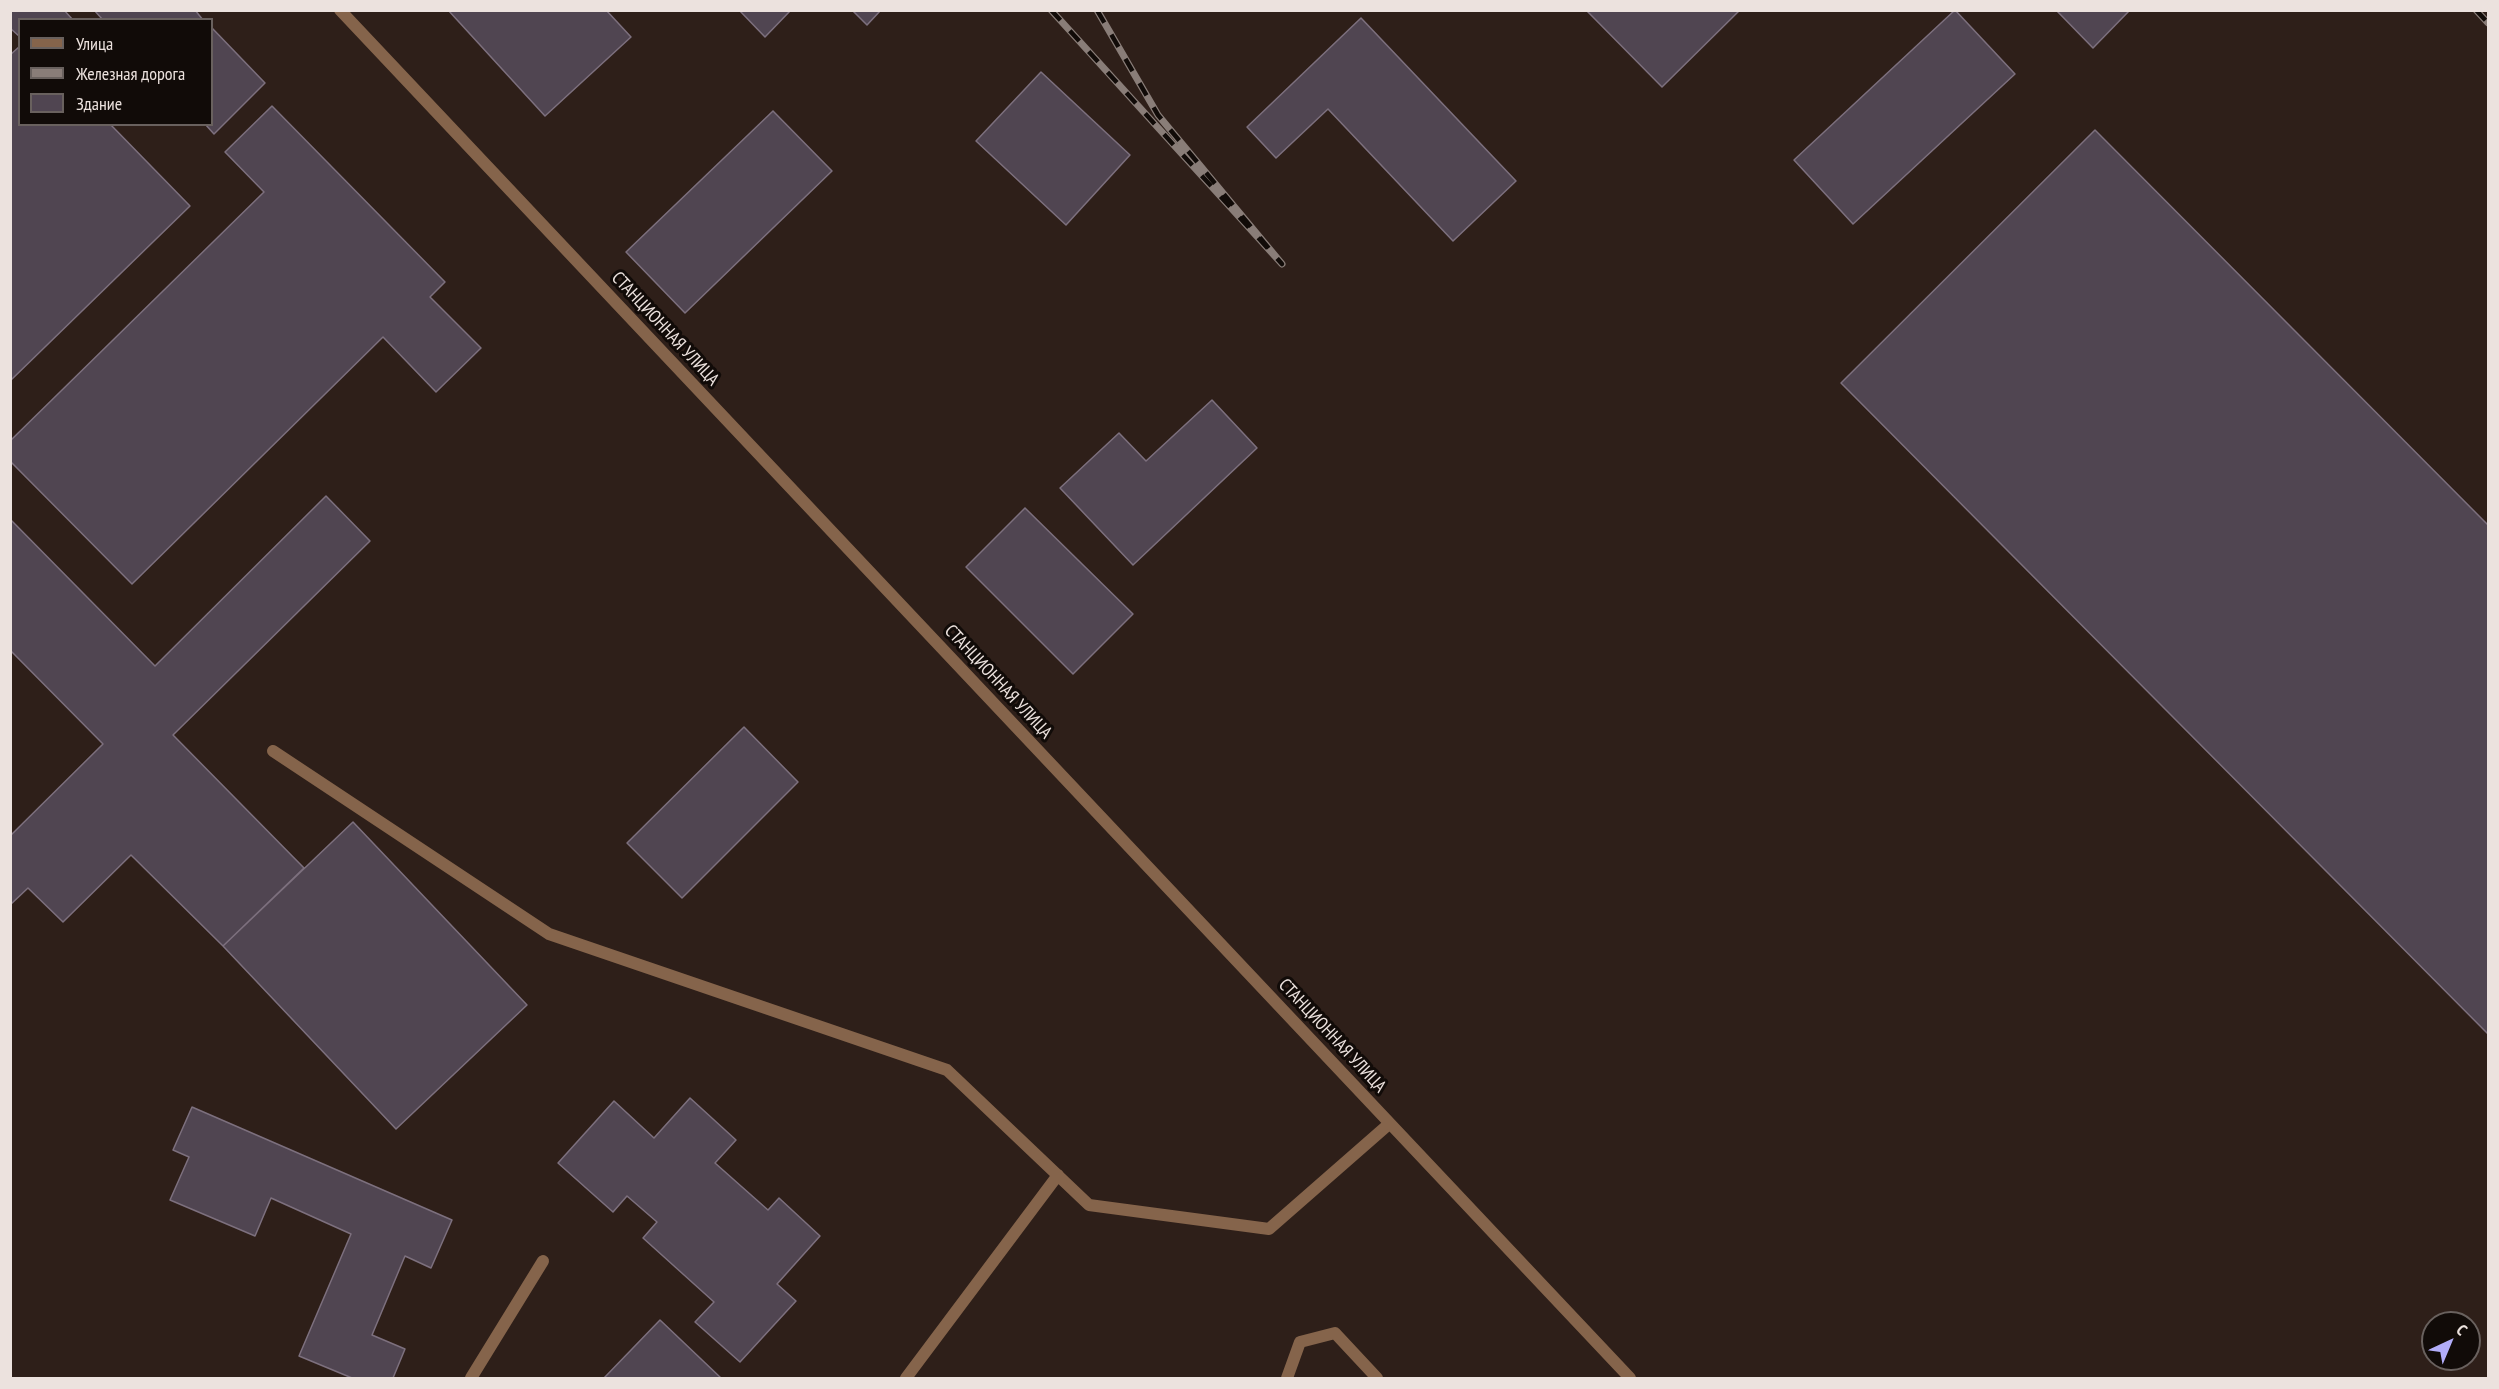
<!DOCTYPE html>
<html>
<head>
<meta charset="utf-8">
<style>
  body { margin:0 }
  #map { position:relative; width:2499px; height:1389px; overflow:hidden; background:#2e1f19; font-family:"PT Sans Narrow",sans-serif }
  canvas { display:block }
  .frame { position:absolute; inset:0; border:12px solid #ece2de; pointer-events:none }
  .legend { position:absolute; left:18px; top:18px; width:195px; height:108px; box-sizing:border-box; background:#110b08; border:2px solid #69615e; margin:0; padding:8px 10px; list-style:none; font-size:18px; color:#ece2de }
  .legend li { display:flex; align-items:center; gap:12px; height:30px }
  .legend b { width:30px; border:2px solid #69615e }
  .north { position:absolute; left:2421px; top:1311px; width:60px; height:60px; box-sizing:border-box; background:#110b08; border:2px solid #69615e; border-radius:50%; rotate:44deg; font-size:16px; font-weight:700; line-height:24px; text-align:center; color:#ece2de }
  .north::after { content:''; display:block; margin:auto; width:21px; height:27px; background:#b2adf9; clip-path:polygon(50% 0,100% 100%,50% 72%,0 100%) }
</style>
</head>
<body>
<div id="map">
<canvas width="2499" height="1389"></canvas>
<div class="frame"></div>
<ul class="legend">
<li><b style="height:8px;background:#85644b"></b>Улица</li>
<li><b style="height:8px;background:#897d78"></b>Железная дорога</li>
<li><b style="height:16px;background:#504551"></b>Здание</li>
</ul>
<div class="north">С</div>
</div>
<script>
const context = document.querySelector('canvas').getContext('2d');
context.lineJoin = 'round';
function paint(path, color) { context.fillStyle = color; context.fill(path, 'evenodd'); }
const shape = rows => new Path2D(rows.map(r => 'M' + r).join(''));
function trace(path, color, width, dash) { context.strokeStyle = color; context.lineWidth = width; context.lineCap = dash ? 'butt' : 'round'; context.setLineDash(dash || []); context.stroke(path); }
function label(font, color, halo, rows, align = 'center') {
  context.font = font + ' "PT Sans Narrow",sans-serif'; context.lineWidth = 6; context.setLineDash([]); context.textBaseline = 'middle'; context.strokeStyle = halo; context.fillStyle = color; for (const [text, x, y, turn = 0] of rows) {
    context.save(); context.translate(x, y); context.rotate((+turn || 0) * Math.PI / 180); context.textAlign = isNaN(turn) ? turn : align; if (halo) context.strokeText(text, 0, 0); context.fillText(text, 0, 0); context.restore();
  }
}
const building = shape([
  [10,10,64,10,73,20,20,20,20,37,10,28,10,10],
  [94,10,195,10,203,20,103,20,94,10],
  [448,10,606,10,631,37,545,116,448,10],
  [739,10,791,10,765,37,739,10],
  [852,10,881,10,867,25,852,10],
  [1586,10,1740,10,1662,87,1586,10],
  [1955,10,2015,74,1853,224,1794,160,1955,10],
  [2056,10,2130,10,2093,48,2056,10],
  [1361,18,1516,181,1453,241,1328,109,1276,158,1247,127,1361,18],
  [212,28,265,83,214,134,205,124,212,124,212,28],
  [20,46,20,124,110,124,190,206,10,381,10,55,20,46],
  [1041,72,1130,155,1066,225,976,141,1041,72],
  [272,106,445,282,430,297,481,348,436,392,383,337,132,584,10,461,10,441,264,192,225,152,272,106],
  [773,111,832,171,685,313,626,252,773,111],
  [2095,130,2488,525,2488,1034,1841,383,2095,130],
  [1212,400,1257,448,1133,565,1060,488,1119,433,1146,461,1212,400],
  [326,496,370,541,173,735,304,868,223,946,131,855,63,922,28,888,10,905,10,836,103,744,10,650,10,519,155,666,326,496],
  [1025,508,1133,614,1073,674,966,567,1025,508],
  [744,727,798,782,682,898,627,843,744,727],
  [353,822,527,1005,396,1129,223,946,353,822],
  [690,1098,736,1140,715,1163,768,1210,779,1198,820,1236,777,1284,796,1301,740,1362,695,1322,714,1302,643,1238,657,1222,627,1196,613,1212,558,1163,614,1101,654,1138,690,1098],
  [192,1107,452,1220,431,1268,405,1256,372,1335,405,1349,393,1378,352,1378,299,1356,351,1234,271,1198,255,1236,170,1200,189,1157,173,1150,192,1107],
  [660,1320,721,1378,604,1378,660,1320]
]);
const lane = shape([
  [273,751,549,934,947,1070,1089,1205,1269,1229,1389,1124],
  [471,1378,543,1261],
  [906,1378,1058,1175],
  [1287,1378,1300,1342,1335,1333,1377,1378]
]);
const street = shape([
  [340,10,1630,1378]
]);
const rail = shape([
  [1051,10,1282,264,1158,115,1097,10],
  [2476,10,2488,23]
]);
const streetNames = [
  ["СТАНЦИОННАЯ УЛИЦА",665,329,47],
  ["СТАНЦИОННАЯ УЛИЦА",998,682,47],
  ["СТАНЦИОННАЯ УЛИЦА",1332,1036,47]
];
paint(building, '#504551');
trace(building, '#7d707e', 1.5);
trace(lane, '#85644b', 12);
trace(street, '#85644b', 12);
trace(rail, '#897d78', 7);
trace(rail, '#110b08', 4.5, [14]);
label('18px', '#ece2de', '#110b08', streetNames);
</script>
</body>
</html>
